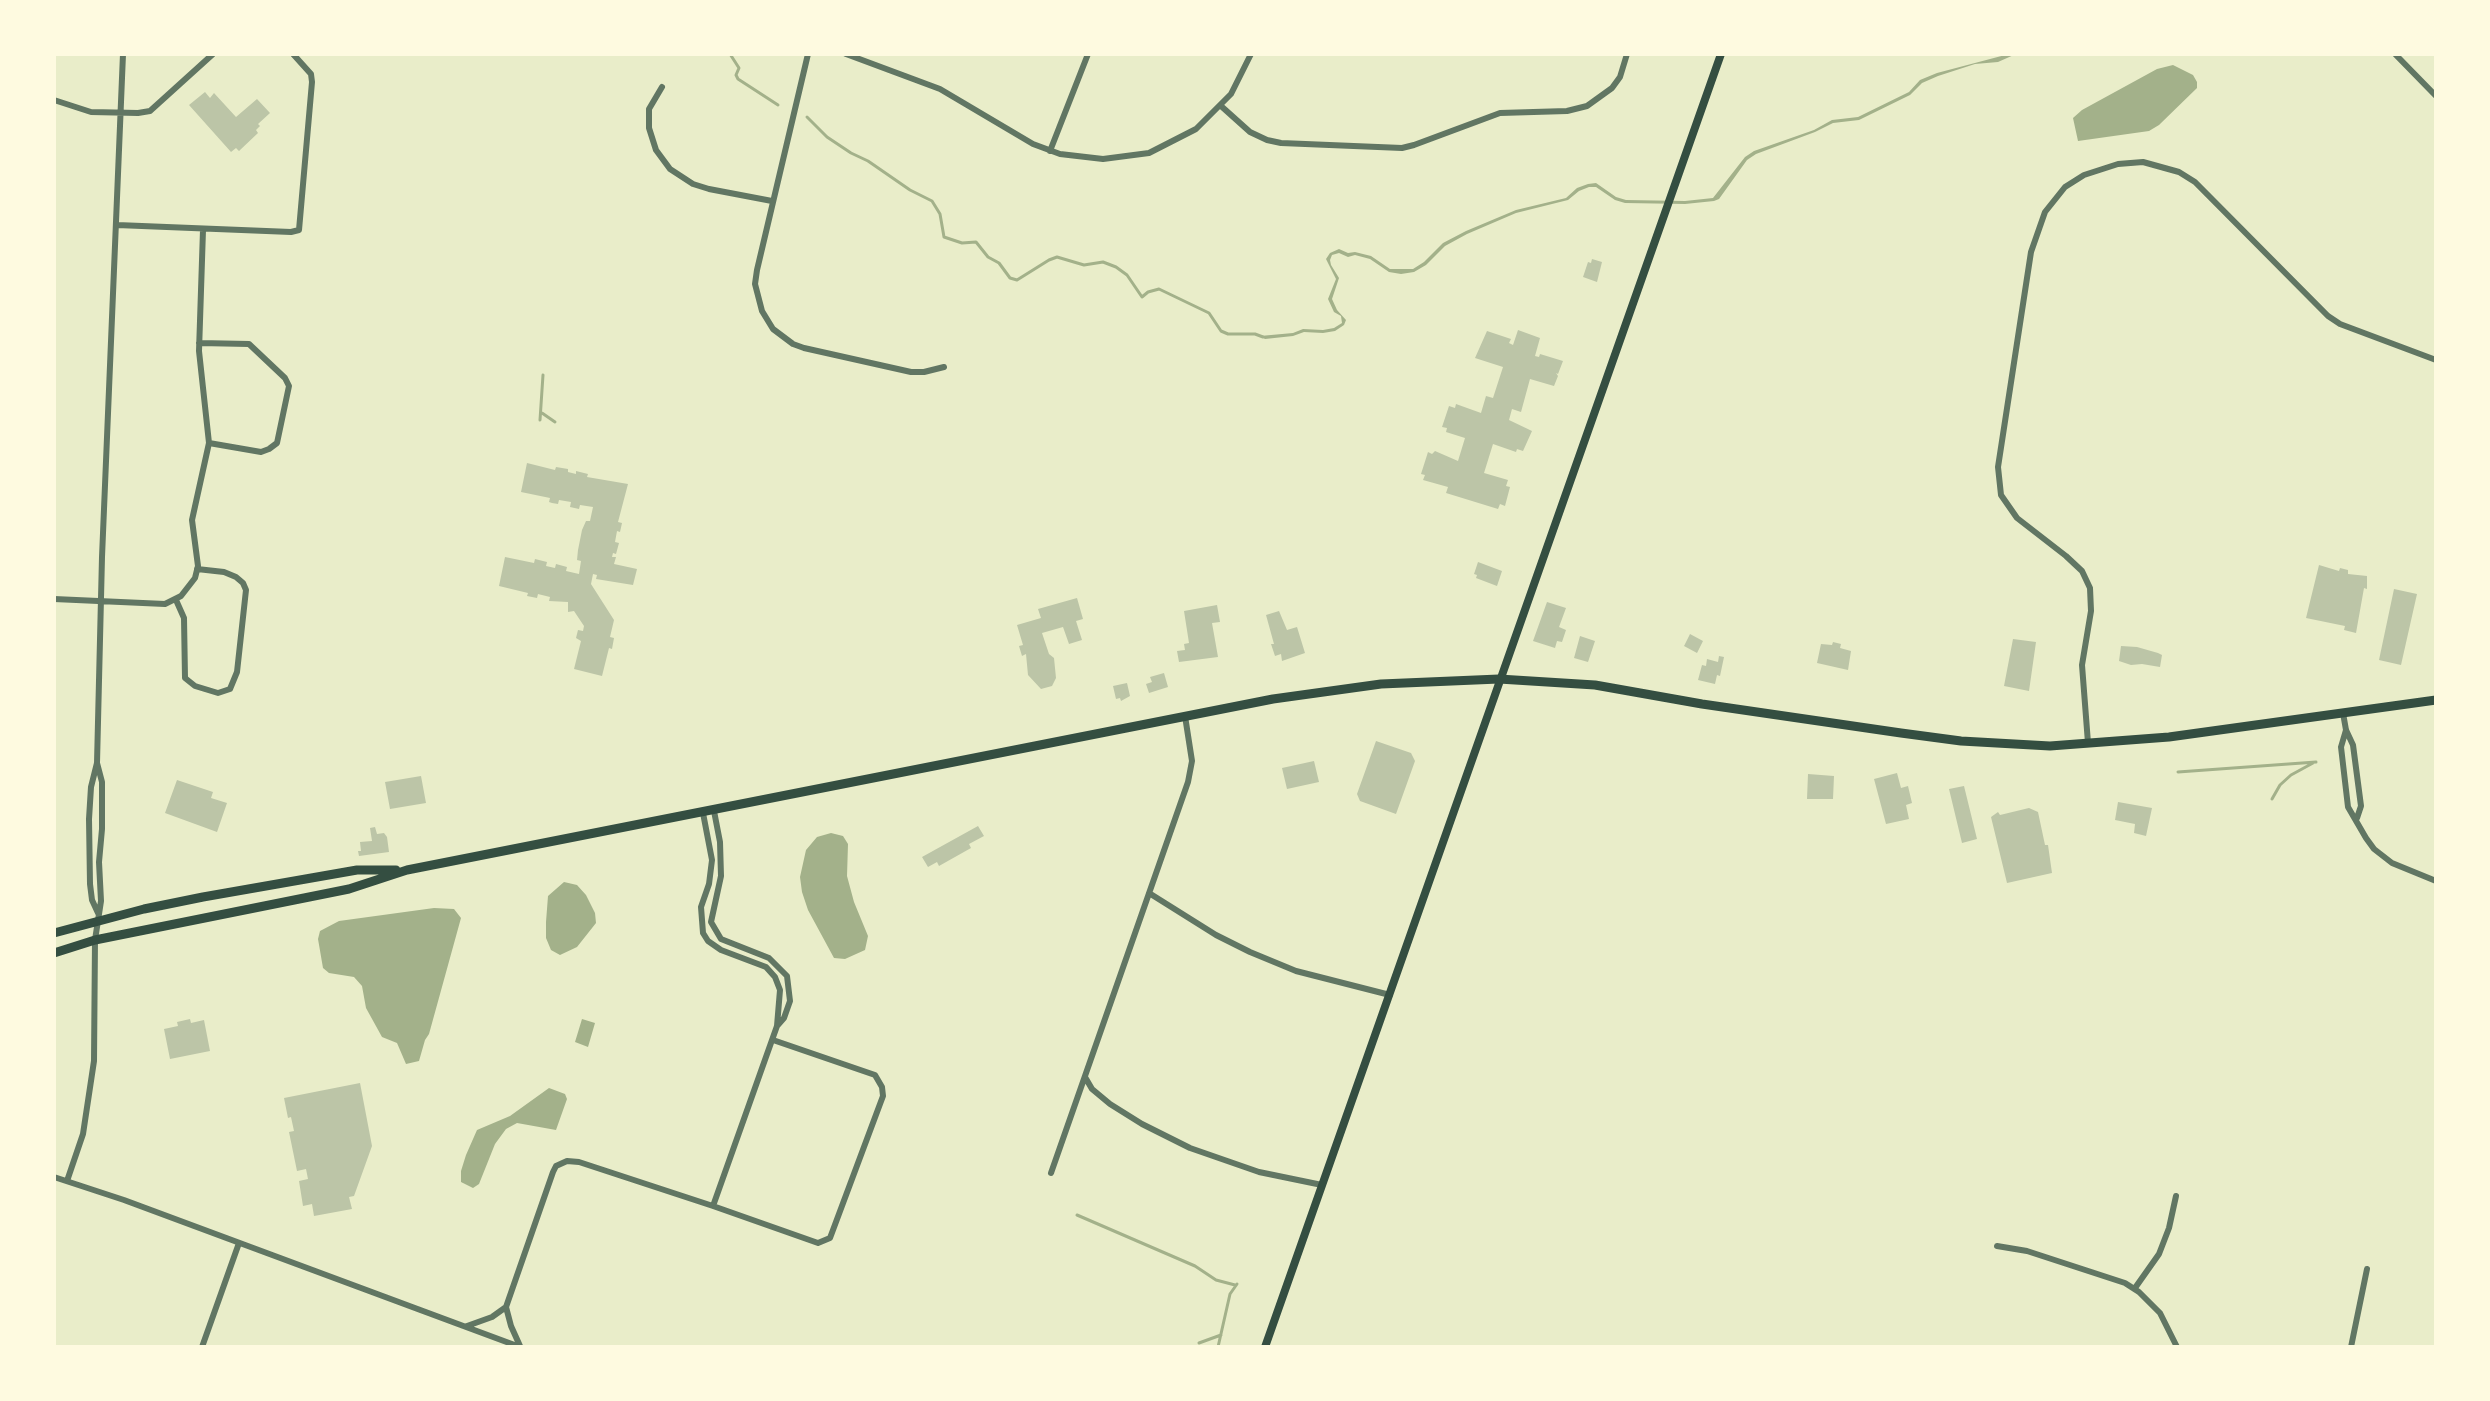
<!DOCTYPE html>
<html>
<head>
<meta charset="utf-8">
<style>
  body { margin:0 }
  #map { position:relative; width:2490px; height:1401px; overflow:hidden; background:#e9edc9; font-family:Inter,sans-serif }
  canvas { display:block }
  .frame { position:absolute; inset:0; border:56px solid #fefae0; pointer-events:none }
</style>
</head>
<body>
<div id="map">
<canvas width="2490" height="1401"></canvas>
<div class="frame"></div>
</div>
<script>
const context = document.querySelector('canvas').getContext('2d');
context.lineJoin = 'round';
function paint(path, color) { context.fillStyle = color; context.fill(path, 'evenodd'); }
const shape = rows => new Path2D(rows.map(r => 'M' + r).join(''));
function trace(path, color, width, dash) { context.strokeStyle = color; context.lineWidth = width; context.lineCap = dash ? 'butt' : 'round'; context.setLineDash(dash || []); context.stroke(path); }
const water = shape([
  [2009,54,2016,54,1998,62,1975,64,1938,76,1922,83,1910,95,1859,120,1833,123,1815,132,1756,154,1747,160,1719,199,1714,201,1685,204,1625,203,1615,200,1596,187,1589,187,1579,191,1568,200,1516,213,1467,234,1445,246,1426,265,1414,272,1401,274,1389,272,1370,259,1355,255,1348,257,1339,253,1332,255,1330,260,1331,265,1339,278,1332,299,1337,310,1346,320,1344,325,1335,331,1323,333,1304,332,1293,336,1265,339,1260,336,1293,333,1303,329,1323,330,1334,328,1342,323,1341,316,1334,312,1328,299,1336,279,1326,259,1330,253,1339,249,1348,253,1355,252,1371,256,1390,269,1413,269,1424,262,1443,243,1466,231,1516,210,1566,198,1577,188,1588,184,1596,183,1616,197,1626,200,1685,201,1713,198,1745,157,1754,151,1814,130,1832,120,1858,117,1909,92,1920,80,1937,73],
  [2173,65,2193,75,2197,82,2197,88,2159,125,2149,131,2078,141,2073,118,2082,110,2157,69],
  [831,833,843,836,848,844,847,876,854,902,868,936,865,950,845,959,834,958,808,910,802,892,800,877,806,850,817,837],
  [564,882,577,885,586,895,595,913,596,923,577,947,560,955,551,950,546,938,546,922,548,896],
  [434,908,454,909,461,918,429,1034,425,1040,419,1061,406,1064,397,1043,382,1037,366,1008,362,986,354,977,329,973,323,968,318,939,320,931,339,921],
  [582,1019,595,1023,588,1047,575,1042],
  [549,1088,565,1094,567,1099,556,1130,517,1123,506,1129,495,1144,479,1184,473,1188,461,1182,461,1171,466,1155,477,1130,510,1116]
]);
const stream = shape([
  [730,54,739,68,736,75,738,79,778,105],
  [807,117,827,137,851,153,868,161,910,190,932,201,940,214,944,237,962,243,976,242,988,257,999,263,1010,278,1017,280,1049,260,1057,257,1084,265,1103,262,1116,267,1127,275,1142,297,1148,292,1159,289,1209,313,1221,331,1228,334,1255,334,1263,337],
  [542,413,555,422],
  [540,420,543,375],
  [2178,772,2316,762],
  [2272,799,2280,785,2291,775,2313,763],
  [1077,1215,1195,1266,1216,1280,1235,1285],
  [1199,1343,1221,1335],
  [1218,1347,1230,1294,1237,1284]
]);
const building = shape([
  [205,92,210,98,214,93,236,117,257,99,270,113,258,124,260,126,256,130,258,133,239,151,236,148,231,152,189,105],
  [1592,259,1602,262,1597,282,1583,277,1588,262,1591,263],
  [1518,330,1540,338,1535,356,1539,357,1540,354,1563,361,1558,374,1556,373,1558,376,1554,386,1530,379,1521,412,1512,409,1509,420,1532,431,1523,451,1517,449,1516,452,1493,444,1484,473,1508,480,1506,486,1510,487,1505,506,1500,504,1498,509,1446,493,1448,487,1423,480,1425,475,1421,474,1428,452,1432,454,1435,451,1458,461,1465,438,1446,432,1447,428,1442,427,1449,406,1455,408,1456,404,1481,413,1486,396,1493,398,1503,367,1475,358,1487,331,1511,339,1509,343,1513,345],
  [527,463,555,470,556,467,568,469,568,472,576,474,576,471,588,474,587,477,628,484,618,522,622,523,620,532,617,531,615,542,619,543,616,554,613,553,612,557,616,557,614,564,637,569,633,585,596,579,597,575,593,574,591,584,614,620,610,637,614,638,612,649,609,648,602,676,574,669,581,641,576,638,578,630,583,631,584,626,574,611,568,612,568,602,549,601,550,597,538,594,537,598,527,596,528,593,499,586,505,557,534,563,535,559,547,562,546,566,555,568,556,564,567,567,566,571,579,574,581,561,577,560,578,550,582,530,586,521,590,521,593,507,580,505,579,509,570,507,571,502,559,500,558,504,552,503,549,502,550,498,521,492],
  [1478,562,1502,571,1497,586,1476,578,1477,575,1474,574],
  [2319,565,2339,571,2340,568,2348,570,2348,574,2367,576,2367,589,2364,588,2356,633,2344,630,2345,626,2306,618],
  [2394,589,2417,594,2401,665,2379,660],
  [1077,598,1083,619,1076,621,1082,640,1069,644,1063,627,1042,633,1049,654,1054,658,1056,678,1052,686,1041,689,1028,675,1026,654,1022,656,1019,646,1023,645,1017,625,1041,618,1038,609],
  [1547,602,1566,608,1559,627,1566,630,1562,642,1557,641,1555,648,1533,641],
  [1217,605,1220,622,1212,623,1218,657,1179,662,1177,651,1185,650,1184,644,1189,643,1184,611],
  [1279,611,1287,630,1297,627,1305,653,1282,661,1281,654,1275,656,1271,644,1274,644,1266,615],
  [1690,634,1703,641,1697,653,1684,646],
  [1580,636,1595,641,1588,662,1574,658],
  [2013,639,2036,642,2029,691,2004,686],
  [1833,642,1841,644,1840,648,1851,651,1848,670,1817,663,1821,644,1832,645],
  [2121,646,2137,647,2158,653,2162,655,2160,667,2142,664,2131,665,2119,661],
  [1719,656,1724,657,1720,676,1717,675,1715,684,1698,680,1702,665,1706,666,1707,659,1718,662],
  [1164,673,1168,687,1149,693,1146,684,1152,682,1150,677],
  [1127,683,1130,696,1121,701,1120,698,1116,699,1113,686],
  [1376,741,1411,753,1415,761,1396,814,1360,801,1357,794],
  [1314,761,1319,782,1287,789,1282,768],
  [1897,773,1901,788,1908,786,1912,803,1906,805,1909,819,1886,824,1874,779],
  [1808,774,1834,776,1833,799,1807,799],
  [421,776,426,803,390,809,385,782],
  [177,780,213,792,211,798,227,803,217,832,165,813],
  [1964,786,1977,839,1962,843,1949,789],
  [2118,802,2152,808,2146,836,2134,833,2135,824,2115,820],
  [2029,808,2038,812,2045,845,2048,845,2052,873,2007,883,1991,817,1998,812,2000,815],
  [978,826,984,836,969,844,971,848,939,866,937,862,928,867,922,857],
  [375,827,377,834,384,833,387,837,389,852,359,856,358,851,361,851,360,842,372,841,370,828],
  [190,1019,191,1023,204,1020,210,1051,170,1059,164,1029,178,1026,177,1022],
  [360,1083,372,1146,354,1196,349,1197,352,1209,314,1216,312,1204,303,1206,299,1181,308,1179,306,1169,297,1171,289,1132,294,1131,291,1117,288,1118,284,1098]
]);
const minor = shape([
  [808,54,757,270,755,284,762,311,773,329,793,344,804,348,911,372,924,372,944,367],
  [846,54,940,89,1033,144,1060,154,1103,159,1149,153,1196,129,1231,94,1251,54],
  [2395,54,2436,96],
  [662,87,649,109,649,128,656,150,670,169,693,184,709,189,772,201],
  [54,100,91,112,138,113,150,111,213,54],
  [1221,106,1250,132,1267,140,1281,143,1402,148,1414,145,1500,113,1567,111,1587,106,1612,88,1620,77,1627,54],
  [1050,151,1088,54],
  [117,225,291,232,299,230,312,82,311,74,293,54],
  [199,343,249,344,285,378,289,386,277,443,269,449,261,452,209,443],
  [54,599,165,604,181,596,195,578,198,566,192,520,209,443,199,351,203,230],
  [176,600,184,618,185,678,195,686,218,693,230,689,237,672,246,590,243,583,236,577,224,572,197,569],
  [2343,713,2346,730,2353,745,2361,806,2357,818],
  [2346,730,2341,747,2348,807,2366,838,2374,849,2392,863,2436,881],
  [2088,743,2082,665,2091,611,2090,588,2082,571,2066,556,2017,518,2001,495,1998,467,2031,252,2045,212,2065,187,2084,175,2118,164,2143,162,2179,172,2195,182,2328,316,2340,324,2436,360],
  [714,811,720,842,721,876,711,922,721,939,769,958,787,976,790,1001,784,1018,777,1026],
  [703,813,712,860,709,884,701,907,703,933,708,941,721,950,766,967,775,977,780,990,777,1026,713,1206],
  [1149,893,1216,935,1250,952,1296,971,1390,995],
  [98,913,92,900,90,884,89,819,91,787,97,763,102,557,123,54],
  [1085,1077,1092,1089,1110,1104,1142,1124,1190,1148,1259,1172,1322,1185],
  [1051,1173,1188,782,1192,761,1185,716],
  [54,1177,124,1200,520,1347],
  [67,1181,83,1134,94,1061,95,940,101,901,99,862,102,829,102,782,97,763],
  [1997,1246,2027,1251,2125,1283,2139,1292,2160,1313,2177,1347],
  [2135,1288,2159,1254,2169,1228,2176,1196],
  [467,1326,492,1317,506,1307],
  [520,1346,511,1326,506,1307,553,1172,556,1166,567,1161,579,1162,713,1206,818,1243,830,1238,883,1096,882,1087,875,1075,773,1040],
  [202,1347,239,1243],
  [2351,1347,2367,1269]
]);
const secondary = shape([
  [1265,1347,1721,54]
]);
const trunk = shape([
  [54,933,144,909,203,897,357,870,396,870],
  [54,953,95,940,349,889,407,870,1273,699,1381,684,1499,679,1595,685,1702,704,1901,733,1961,741,2050,746,2169,737,2436,700]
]);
paint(water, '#a3b18a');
trace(stream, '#a3b18a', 3);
paint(building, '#bcc5a7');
trace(minor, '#617663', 6);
trace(secondary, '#344e41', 8);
trace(trunk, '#344e41', 9);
</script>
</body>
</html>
